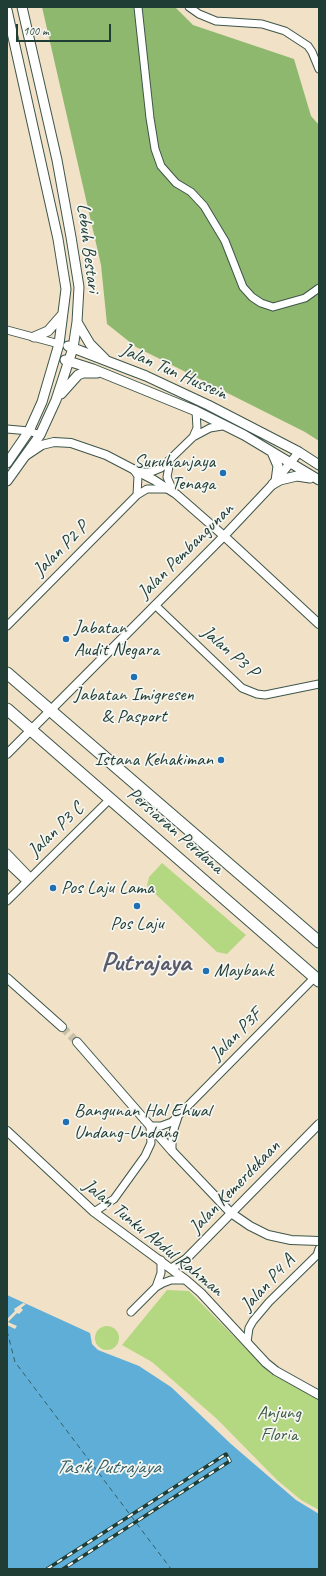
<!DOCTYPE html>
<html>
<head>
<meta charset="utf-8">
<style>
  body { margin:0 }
  #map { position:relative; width:326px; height:1576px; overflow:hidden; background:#f1e1c6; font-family:Caveat,sans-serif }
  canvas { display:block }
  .frame { position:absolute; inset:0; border:8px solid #1f3d34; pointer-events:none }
  .scale { position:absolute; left:16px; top:24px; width:95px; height:18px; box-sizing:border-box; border:2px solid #1f3d34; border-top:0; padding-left:5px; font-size:12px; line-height:14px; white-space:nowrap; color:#1f3d34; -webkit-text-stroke:3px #f6f6f2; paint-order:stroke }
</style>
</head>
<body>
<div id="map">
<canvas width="326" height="1576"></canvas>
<div class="frame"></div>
<div class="scale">100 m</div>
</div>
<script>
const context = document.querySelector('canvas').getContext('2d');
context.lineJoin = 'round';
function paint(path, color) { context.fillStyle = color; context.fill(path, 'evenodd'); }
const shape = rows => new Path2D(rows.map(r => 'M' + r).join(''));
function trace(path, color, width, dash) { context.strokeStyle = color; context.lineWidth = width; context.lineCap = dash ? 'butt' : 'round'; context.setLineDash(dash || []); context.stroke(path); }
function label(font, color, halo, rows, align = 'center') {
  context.font = font + ' Caveat,sans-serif'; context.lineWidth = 3.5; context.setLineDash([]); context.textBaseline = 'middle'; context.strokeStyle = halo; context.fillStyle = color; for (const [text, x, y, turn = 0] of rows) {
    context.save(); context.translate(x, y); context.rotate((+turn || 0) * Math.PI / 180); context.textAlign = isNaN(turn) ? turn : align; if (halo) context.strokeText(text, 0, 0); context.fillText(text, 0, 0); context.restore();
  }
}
const green = shape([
  [162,863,246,935,227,954,217,952,147,886,149,877],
  [167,1290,189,1291,271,1374,319,1399,319,1510,301,1500,277,1480,217,1419,152,1362,122,1345],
  '95 1338a12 12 0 1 1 24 0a12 12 0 1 1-24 0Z'
]);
const forest = shape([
  [42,7,175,7,193,25,294,59,311,116,319,125,319,441,305,432,136,347,107,324,101,265]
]);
const water = shape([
  [7,1295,90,1333,92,1344,98,1350,139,1366,171,1387,231,1444,296,1500,319,1514,319,1569,7,1569]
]);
const pier = shape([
  [23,1303,26,1304,21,1308,23,1310,19,1314,17,1313,8,1322,17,1326,15,1329,7,1325,7,1319,15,1311,14,1309]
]);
const ferry = shape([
  [7,1331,15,1362,171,1569]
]);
const tertiaryTunnel = shape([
  [62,1027,77,1042]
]);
const minor = shape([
  [138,7,150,118,155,149,161,166,176,183,191,192,204,206,225,241,243,287,252,297,261,303,273,307,305,298,319,288],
  [189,7,199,14,216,21,262,24,285,31,308,46,312,52,319,69],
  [7,330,59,344],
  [7,429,29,431,40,435],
  [193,437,197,428,196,411],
  [170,461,167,477,173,491],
  [133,469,138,476,137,495],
  [139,472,151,472,161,468,193,437,210,428,222,426],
  [155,605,242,688,257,694,265,695,319,684],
  [7,626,137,495,147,489,168,489],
  [7,853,30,877],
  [7,863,26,881],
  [7,901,110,799],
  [172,1151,172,1135,178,1117],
  [94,1212,114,1199,145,1156,151,1143,150,1126,161,1126,172,1122,315,977],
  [156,1287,161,1273,161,1260],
  [131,1312,156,1287,163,1283,171,1280,186,1280],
  [247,1342,249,1328,253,1321,269,1302,317,1255,319,1249]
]);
const tertiary = shape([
  [27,455,42,445,54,442,71,443,106,455,154,480,176,494,224,536,319,624],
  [7,754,224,536,273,484,299,452],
  [7,978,62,1027],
  [77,1042,172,1151,231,1213,250,1226,268,1235,291,1240,319,1241],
  [7,1131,94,1212,186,1280,201,1293,266,1363,276,1371,319,1395],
  [172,1268,186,1259,319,1124]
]);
const secondary = shape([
  [7,10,58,239,66,289,59,344,42,402,29,431,7,463],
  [77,322,90,344,105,359],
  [34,337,48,331,62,315],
  [68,346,146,376,208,405,299,452,319,465],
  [65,360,93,369,196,411,244,435,319,480],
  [61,394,78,375,83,373,97,373],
  [272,452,278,466,276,481],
  [7,481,40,435,56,400,73,348,77,322,79,287,71,237,57,160,22,7],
  [273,484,280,480,297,476,310,478]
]);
const primary = shape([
  [7,673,319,942],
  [7,709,319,981]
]);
const rail = shape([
  [47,1569,226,1454,230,1461,63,1569]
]);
const markers = [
  [223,473,4,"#1f6fb2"],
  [66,639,4,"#1f6fb2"],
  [134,677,4,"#1f6fb2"],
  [221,760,4,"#1f6fb2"],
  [53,888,4,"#1f6fb2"],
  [137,906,4,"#1f6fb2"],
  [206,971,4,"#1f6fb2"],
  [66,1122,4,"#1f6fb2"]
];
const streetNames = [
  ["Lebuh Bestari",88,248,83],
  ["Jalan Tun Hussein",174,372,24],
  ["Jalan P2 P",61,549,-45],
  ["Jalan Pembangunan",186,551,-45],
  ["Jalan P3 P",230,652,41],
  ["Jalan P3 C",56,830,-44],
  ["Persiaran Perdana",175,831,41],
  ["Jalan P3F",236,1035,-45],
  ["Jalan Kemerdekaan",235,1187,-46],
  ["Jalan Tunku Abdul Rahman",153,1238,39],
  ["Jalan P4 A",268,1283,-47]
];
const poiNames = [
  ["Suruhanjaya",215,462,"right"],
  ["Tenaga",215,484,"right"],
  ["Jabatan",74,628],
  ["Audit Negara",74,650],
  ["Jabatan Imigresen",134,695,"center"],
  ["& Pasport",134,717,"center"],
  ["Istana Kehakiman",213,760,"right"],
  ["Pos Laju Lama",61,888],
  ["Pos Laju",137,924,"center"],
  ["Maybank",214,971],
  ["Bangunan Hal Ehwal",74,1111],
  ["Undang-Undang",74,1133]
];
const parkNames = [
  ["Anjung",279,1413],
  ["Floria",279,1435]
];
const waterNames = [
  ["Tasik Putrajaya",108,1468]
];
const townNames = [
  ["Putrajaya",146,963]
];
paint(green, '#b4d881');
paint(forest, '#8fb86f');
paint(water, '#5eaed8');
paint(pier, '#f1e1c6');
trace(ferry, '#325f65', 1, [5, 4]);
trace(tertiaryTunnel, '#c7c0a9', 8, [8, 4]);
trace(minor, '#3e564a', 9);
trace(tertiary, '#3e564a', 10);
trace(secondary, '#3e564a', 11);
trace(primary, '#3e564a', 13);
trace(minor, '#fff', 7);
trace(tertiary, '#fff', 8);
trace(secondary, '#fff', 9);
trace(primary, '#fff', 11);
trace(rail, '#1f3d34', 3.5);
trace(rail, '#f6f6f2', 2, [6]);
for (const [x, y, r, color] of markers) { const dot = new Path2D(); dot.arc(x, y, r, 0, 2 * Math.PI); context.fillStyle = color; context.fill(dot); trace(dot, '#f6f6f2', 1.5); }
label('19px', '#1f3d34', '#f6f6f2', streetNames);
label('19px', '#1f3d34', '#f6f6f2', poiNames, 'left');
label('19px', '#3d5c43', '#f6f6f2', parkNames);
label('italic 20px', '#325f65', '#f6f6f2', waterNames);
label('bold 27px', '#595a6a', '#f6f6f2', townNames);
</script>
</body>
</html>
